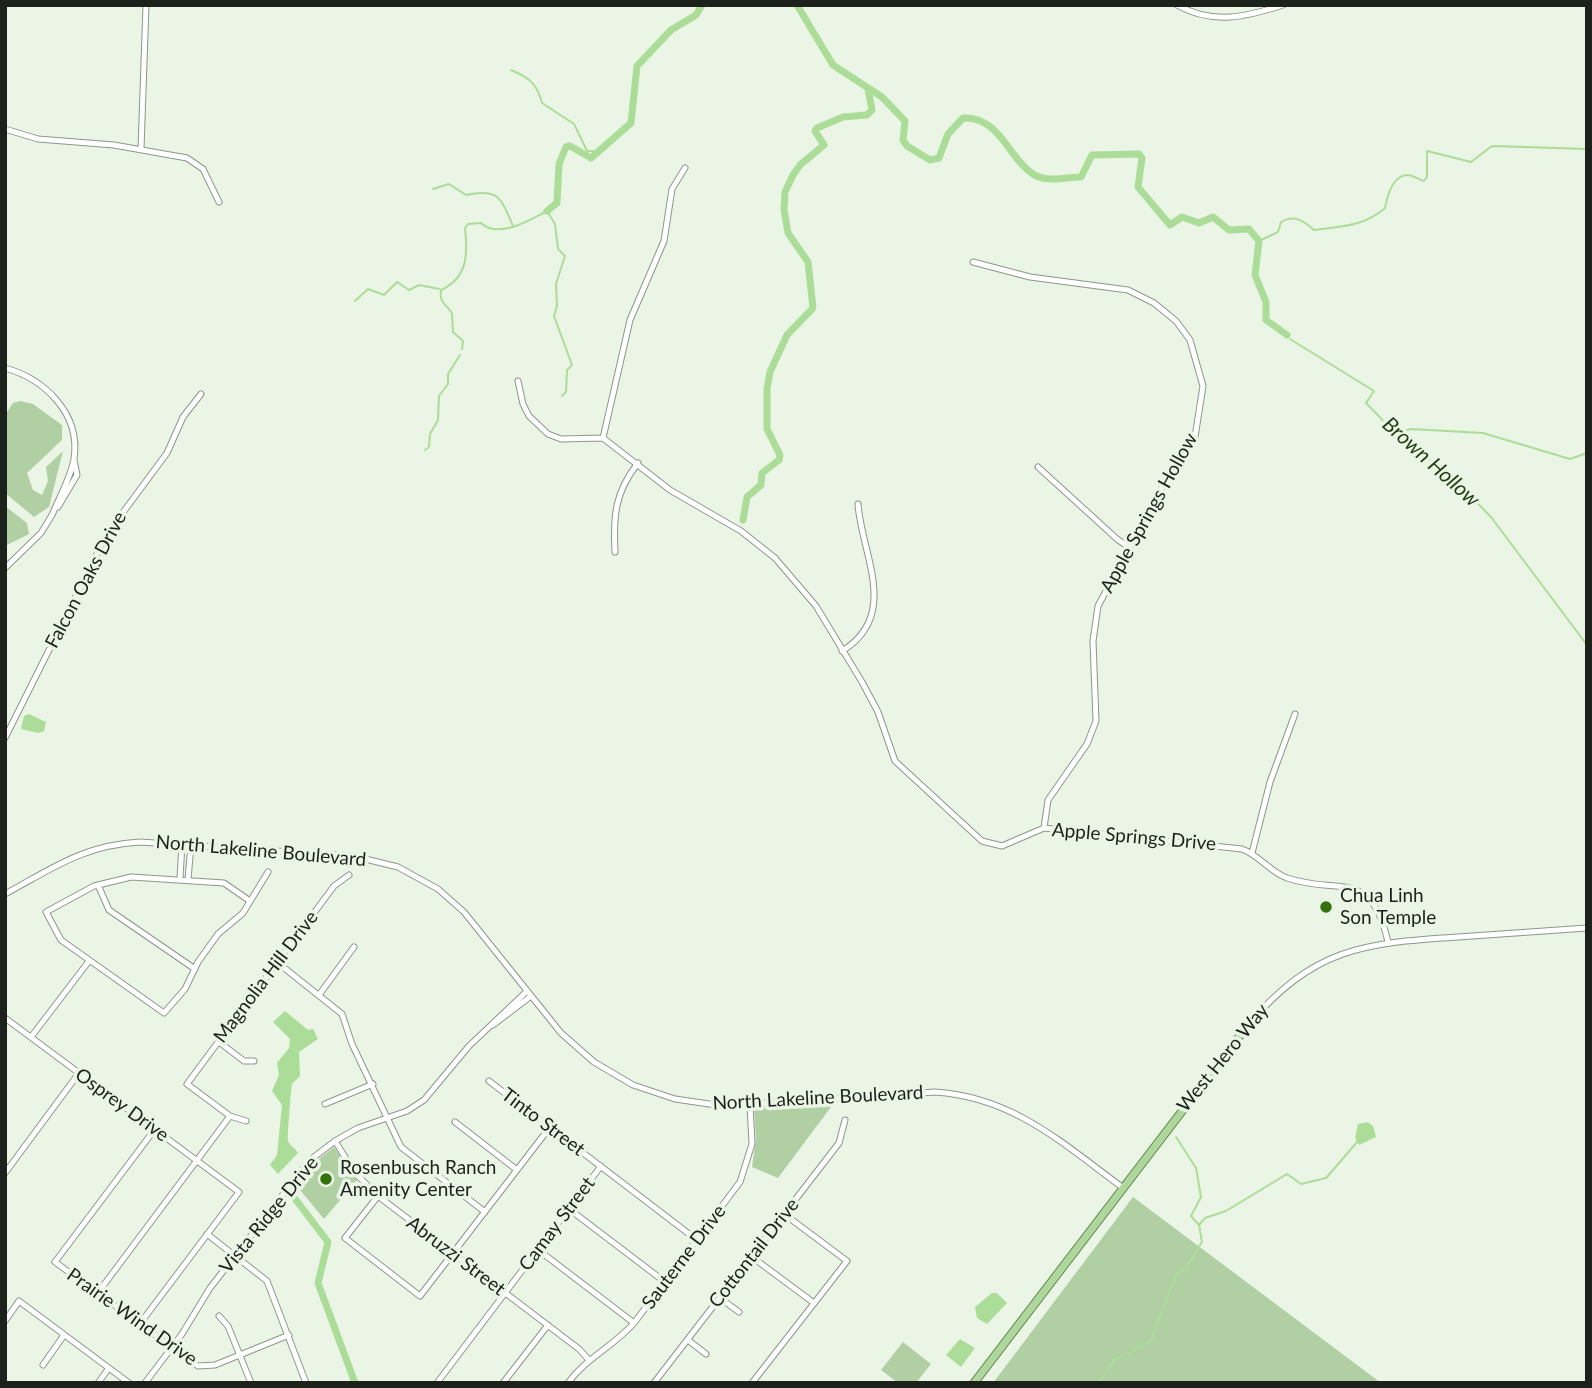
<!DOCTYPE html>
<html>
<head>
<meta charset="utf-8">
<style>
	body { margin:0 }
	#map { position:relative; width:1592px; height:1388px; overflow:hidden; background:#eaf5e6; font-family:Lato,sans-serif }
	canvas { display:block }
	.frame { position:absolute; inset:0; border:7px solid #1d211c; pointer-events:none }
</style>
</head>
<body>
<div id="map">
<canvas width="1592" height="1388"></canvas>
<div class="frame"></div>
</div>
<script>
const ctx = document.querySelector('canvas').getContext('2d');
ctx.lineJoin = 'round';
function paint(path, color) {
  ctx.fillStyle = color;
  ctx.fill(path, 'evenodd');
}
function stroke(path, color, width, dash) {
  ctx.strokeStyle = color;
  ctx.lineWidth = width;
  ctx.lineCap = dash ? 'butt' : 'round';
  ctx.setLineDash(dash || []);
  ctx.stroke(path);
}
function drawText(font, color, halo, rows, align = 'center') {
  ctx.font = font + ' Lato,sans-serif';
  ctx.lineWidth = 7;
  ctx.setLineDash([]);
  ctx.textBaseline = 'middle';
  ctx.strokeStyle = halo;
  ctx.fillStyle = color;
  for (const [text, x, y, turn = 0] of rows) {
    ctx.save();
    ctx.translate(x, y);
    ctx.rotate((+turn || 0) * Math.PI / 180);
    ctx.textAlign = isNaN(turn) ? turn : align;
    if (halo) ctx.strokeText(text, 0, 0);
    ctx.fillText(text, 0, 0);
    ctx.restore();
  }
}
paint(new Path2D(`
	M20,401L33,404L62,425V440L27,473L33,490L42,495L48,481L46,467L63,451L49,507L34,517L5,493V415L13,403Z
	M5,506L27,523L29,534L5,546Z
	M824,1102L831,1107L778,1178L752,1167L756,1139L754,1109Z
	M334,1147L357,1180L324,1219L296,1185L321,1157Z
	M1133,1197L1381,1383H993Z
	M903,1342L931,1364L916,1383H898L881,1370Z`), '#b0d0a4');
paint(new Path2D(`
	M29,714L46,722L44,731L38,733L21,729L24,716Z
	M285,1011L308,1030L313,1029L318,1039L299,1052L300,1076L292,1084C291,1090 287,1138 288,1141C290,1146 295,1148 298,1153L278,1174L270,1165L277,1155L282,1105L272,1091L279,1075L277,1063L289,1048L290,1039L273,1022Z
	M1368,1122L1373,1126L1376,1137L1359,1145L1355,1138L1358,1124Z
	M992,1293H997L1007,1303L987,1324L977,1318L975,1307Z
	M960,1339L975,1348L961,1367L946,1355Z`), '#acdd98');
stroke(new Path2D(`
	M511,70C528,77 537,83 542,103L574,124L587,151H600
	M433,189L449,184L466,195C499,188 501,198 513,226
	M1259,241L1278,232L1281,222C1294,214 1304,221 1314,230C1342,226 1363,227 1385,208C1387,197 1392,176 1407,175C1413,175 1419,180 1424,181L1427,177V151L1471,162L1492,146L1587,149
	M355,301L368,289L384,295L397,282L409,290L419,285L439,289
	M1290,339L1374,391L1366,403L1396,434L1452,477L1491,517L1587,645
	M462,349L463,341L453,332L452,313C446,304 439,303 441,290C468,278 468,253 465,228L468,224L481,223C498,239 528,221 547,211L555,224L558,249L565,256L556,284L557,306L554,316L572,365L567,370L566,392L562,396
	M1398,433L1411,429L1483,433L1570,459L1587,453
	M425,450L429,447L430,434L438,420L439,396L448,384V374L460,355
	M1199,1225L1205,1218L1226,1211L1287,1174L1301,1184L1326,1178L1358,1141
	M1129,1354L1151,1340L1176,1275L1186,1268L1202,1242L1199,1225L1191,1216L1201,1197L1196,1168L1176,1137
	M1099,1383L1114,1360L1123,1356`), '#acdd98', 2);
stroke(new Path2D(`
	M797,5L833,65L882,97L905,121L903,140L907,146L930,160L939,158L948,134L963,118C1001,117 1007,157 1033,174C1046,183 1066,177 1081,177L1092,155L1139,154L1142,158L1138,187L1170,225L1182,217L1199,223L1213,217L1229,230L1249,229L1259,241L1255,275L1266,302V320L1287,335
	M547,211L557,203L559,164L566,147L570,146L591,158L631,123L637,66L671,30L696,15L702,5
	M743,520L747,497L761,485L762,473L779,460L780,455L767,429V389L770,372L787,335L813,308L808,262L788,233L784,209L785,192L793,175L800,165L824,145L815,131L817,128L843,117L867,115L872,110L868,89
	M293,1196L328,1242L318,1283L355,1383`), '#acdd98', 7);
const minor = new Path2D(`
	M1177,5C1213,25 1246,17 1283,5
	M5,129L38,139L114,145L187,158L203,169L219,202
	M141,149L146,5
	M973,262L1030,277L1128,290L1154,303L1176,321L1190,340L1203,386L1195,437L1158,494L1098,606L1093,641L1096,721L1087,744L1048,800L1044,828
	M5,368C45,379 81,414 74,459C71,477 59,498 52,515
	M518,381L523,404L529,416L548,434L561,439L603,438L670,490L741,531L775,558L816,606L862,682L878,712L895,761L982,841L1002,846L1044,828L1242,849C1259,855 1270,872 1287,878C1342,896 1371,867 1388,942
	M603,438L630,320L664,241L672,189L685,168
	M1038,467L1117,539L1130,548
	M58,507L77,475L74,460
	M615,552C613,516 615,492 638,463
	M5,568L41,533L52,515
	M842,651C901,615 861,553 858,504
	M5,738L107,534L167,453L183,417L201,394
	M1252,853L1270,782L1295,714
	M180,878L182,844
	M188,879L191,845
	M98,885L109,910L195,969
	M5,894C53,868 84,845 140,842L353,856L398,867L438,889L464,912L561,1033L594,1062L633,1085L675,1099L723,1106L935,1092C1013,1097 1062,1143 1122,1187
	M250,901L224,883L131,877L94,886L46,912L61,940L164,1013L185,989L198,962L218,934L243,913L268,872
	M278,963L342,1014L352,1044L401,1147L485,1212
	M319,995L354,947
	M5,1018L239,1192L139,1325
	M493,1025L531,996
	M1248,1025C1314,948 1362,943 1458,937C1501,934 1544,931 1587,928
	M31,1037L89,961
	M219,1042L244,1061H254
	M489,1081L697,1240
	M325,1104L373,1084
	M246,1121L230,1116L187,1084L334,886L349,875
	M455,1122L517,1170
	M155,1129L55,1262L198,1366L215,1365L289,1335
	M335,1141L355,1173L378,1196L579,1349L589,1360
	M5,1173L79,1073
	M378,1196L345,1238L420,1296L550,1127
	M569,1209L665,1282
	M207,1234L267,1281L306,1383
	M537,1249L634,1323
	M752,1257L814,1303
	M97,1294L230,1116
	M720,1298L739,1312
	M219,1316L228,1326L251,1383
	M5,1321L19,1301L129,1383
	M688,1340L706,1354
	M43,1365L64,1335
	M98,1383L109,1368
	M145,1383L182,1334L210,1288L310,1160L335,1141L358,1128L407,1111L424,1100L469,1046L527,991
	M437,1383L601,1166
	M503,1383L548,1325
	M568,1383C586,1358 614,1346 634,1323L740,1182L752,1144L750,1105
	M654,1383L839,1143L845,1120
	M752,1383L847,1261L784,1214`);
const major = new Path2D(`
	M974,1383L1248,1025`);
stroke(minor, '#8d978a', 7);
stroke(major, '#598645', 9);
stroke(minor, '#fff', 5);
stroke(major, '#afd79d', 7);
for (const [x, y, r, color] of [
	[1326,907,7,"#34730c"],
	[326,1179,7,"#34730c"]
]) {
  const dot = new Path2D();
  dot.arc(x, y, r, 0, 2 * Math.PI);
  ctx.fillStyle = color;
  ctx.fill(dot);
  stroke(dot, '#eaf5e6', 2.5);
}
drawText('19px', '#1d211c', '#eaf5e6', [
	["Apple Springs Hollow",1149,513,-61],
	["Falcon Oaks Drive",86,580,-62],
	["Apple Springs Drive",1134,837,5],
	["North Lakeline Boulevard",261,851,5],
	["Magnolia Hill Drive",266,977,-53],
	["West Hero Way",1223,1058,-51],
	["North Lakeline Boulevard",818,1098,-3],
	["Osprey Drive",122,1105,36],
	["Tinto Street",543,1122,37],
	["Vista Ridge Drive",269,1215,-51],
	["Camay Street",557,1224,-53],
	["Cottontail Drive",754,1253,-52],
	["Abruzzi Street",456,1256,37],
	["Sauterne Drive",684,1257,-53],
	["Prairie Wind Drive",132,1317,35]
]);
drawText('19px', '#1d211c', '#eaf5e6', [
	["Chua Linh",1340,896],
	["Son Temple",1340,918],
	["Rosenbusch Ranch",340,1168],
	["Amenity Center",340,1190]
], 'left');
drawText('italic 21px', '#214012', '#eaf5e6', [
	["Brown Hollow",1431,462,42]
]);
</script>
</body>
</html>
